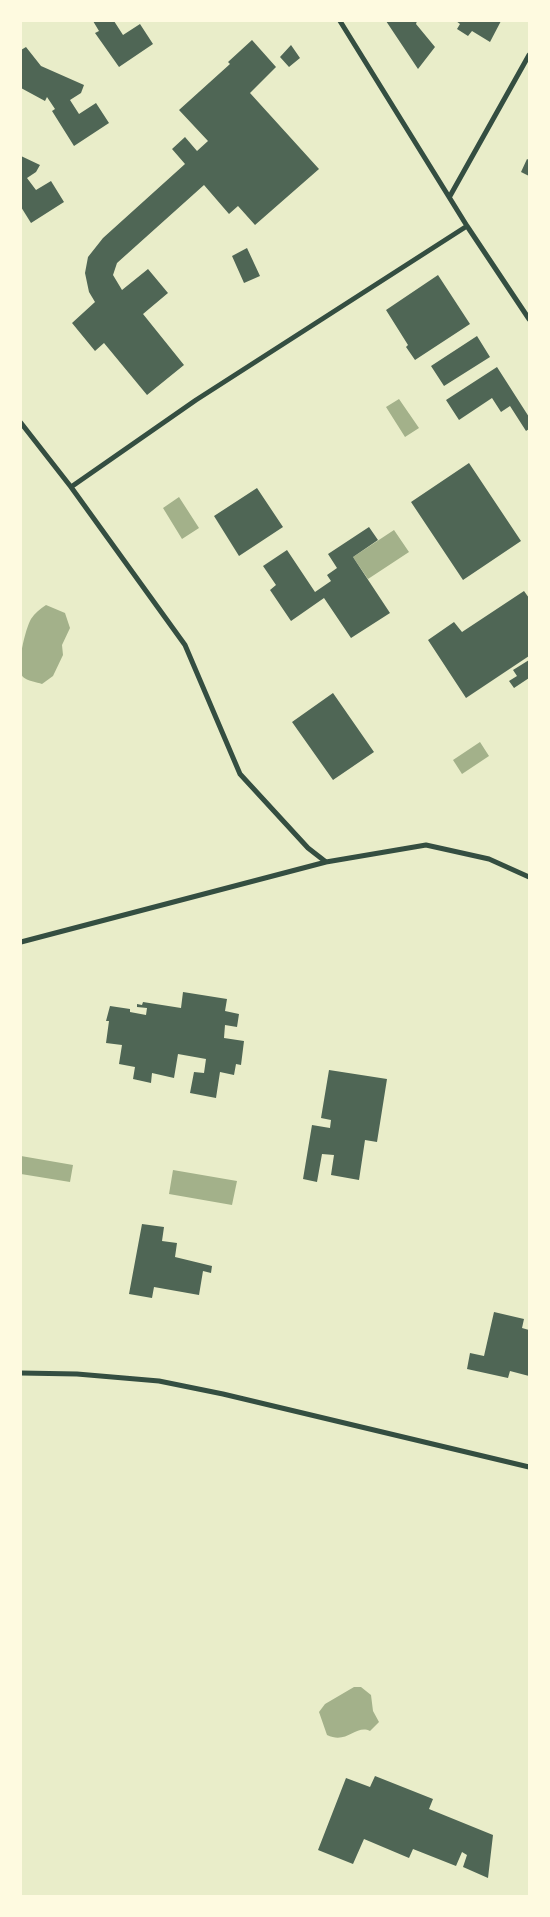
<!DOCTYPE html>
<html>
<head>
<meta charset="utf-8">
<style>
	body { margin:0 }
	#map { position:relative; width:550px; height:1917px; overflow:hidden; background:#e9edc9; font-family:"Open Sans",sans-serif }
	canvas { display:block }
	.frame { position:absolute; inset:0; border:22px solid #fefae0; pointer-events:none }
</style>
</head>
<body>
<div id="map">
<canvas width="550" height="1917"></canvas>
<div class="frame"></div>
</div>
<script>
const ctx = document.querySelector('canvas').getContext('2d');
ctx.lineJoin = 'round';
function paint(path, color) {
  ctx.fillStyle = color;
  ctx.fill(path, 'evenodd');
}
function stroke(path, color, width, dash) {
  ctx.strokeStyle = color;
  ctx.lineWidth = width;
  ctx.lineCap = dash ? 'butt' : 'round';
  ctx.setLineDash(dash || []);
  ctx.stroke(path);
}
paint(new Path2D(`
	M399,399L419,428L405,437L386,407Z
	M179,497L199,528L182,539L163,508Z
	M394,530L409,552L368,579L353,557Z
	M46,605L65,613L70,628L62,645L63,655L53,676L42,684C37,682 27,681 23,677C15,669 26,627 31,619C35,613 40,609 46,605Z
	M480,742L489,756L462,774L453,760Z
	M21,1156L73,1165L70,1182L21,1174Z
	M173,1170L237,1181L232,1205L169,1194Z
	M354,1687H361L371,1695L373,1711L379,1722L370,1731C356,1724 347,1745 327,1735L319,1712L325,1704Z`), '#a3b18a');
paint(new Path2D(`
	M93,21H114L123,35L140,24L153,44L119,67L95,33L99,31Z
	M386,21H417L416,24L435,47L418,69Z
	M456,21H501L490,42L472,31L468,36L457,29L460,24Z
	M252,40L276,67L250,93L319,169L255,225L238,206L229,214L204,185L117,263L113,275L122,290L148,269L168,293L143,314L184,365L147,395L104,343L95,351L72,323L95,302L89,292L85,273L88,257L103,238L185,164L172,149L185,137L197,151L208,141L179,110L230,64L228,62Z
	M291,45L300,58L289,67L280,57Z
	M26,47L41,66L84,85L81,93L70,100L79,114L96,103L109,123L74,146L52,111L55,109L47,97L45,101L21,88V50Z
	M21,156L40,165L36,172L27,178L36,190L51,181L64,202L31,223L21,207Z
	M527,159L529,160V176L521,172Z
	M247,248L260,276L244,283L232,256Z
	M438,275L470,324L415,360L406,347L408,345L386,310Z
	M477,336L490,357L444,386L431,366Z
	M497,367L529,417V429L526,431L510,406L501,412L492,398L459,420L446,400Z
	M469,463L521,541L463,580L411,502Z
	M257,488L283,527L239,556L214,516Z
	M369,527L378,540L353,557L390,613L351,638L324,598L291,621L270,590L276,585L263,566L287,550L315,592L331,581L327,575L337,568L328,554Z
	M524,591L529,598V656L466,698L428,640L454,622L462,632Z
	M529,660V678L514,688L509,681L517,676L513,670Z
	M333,693L374,752L333,780L292,722Z
	M183,992L227,999L225,1011L239,1014L237,1027L225,1025L224,1038L244,1041L241,1065L236,1064L234,1075L220,1072L216,1098L190,1093L194,1072L204,1073L206,1059L178,1054L174,1078L152,1073L151,1083L133,1079L135,1067L119,1064L122,1045L106,1043L109,1021H106L110,1006L130,1009V1012L146,1015L147,1008L137,1007V1004L142,1005L143,1002L181,1008Z
	M329,1070L387,1079L377,1142L365,1140L359,1180L331,1175L334,1155L322,1154L317,1182L303,1179L312,1125L330,1128L331,1120L321,1118Z
	M142,1224L164,1227L162,1241L177,1243L175,1257L212,1266L211,1273L203,1271L199,1295L154,1287L152,1298L129,1294Z
	M494,1312L524,1319L522,1328L529,1330V1376L510,1371L508,1378L467,1369L470,1353L484,1356Z
	M375,1776L433,1799L429,1809L493,1835L488,1878L463,1867L467,1855L462,1852L456,1866L413,1849L409,1858L364,1839L353,1864L318,1850L346,1778L370,1787Z`), '#4f6655');
stroke(new Path2D(`
	M340,21L467,226L529,319
	M450,196L529,55
	M21,423L71,487L185,645L240,774L308,848L326,862L426,845L489,859L529,877
	M71,487L196,400L467,226
	M21,942L326,862
	M21,1373L77,1374L159,1381L223,1394L529,1467`), '#344e41', 5);
</script>
</body>
</html>
